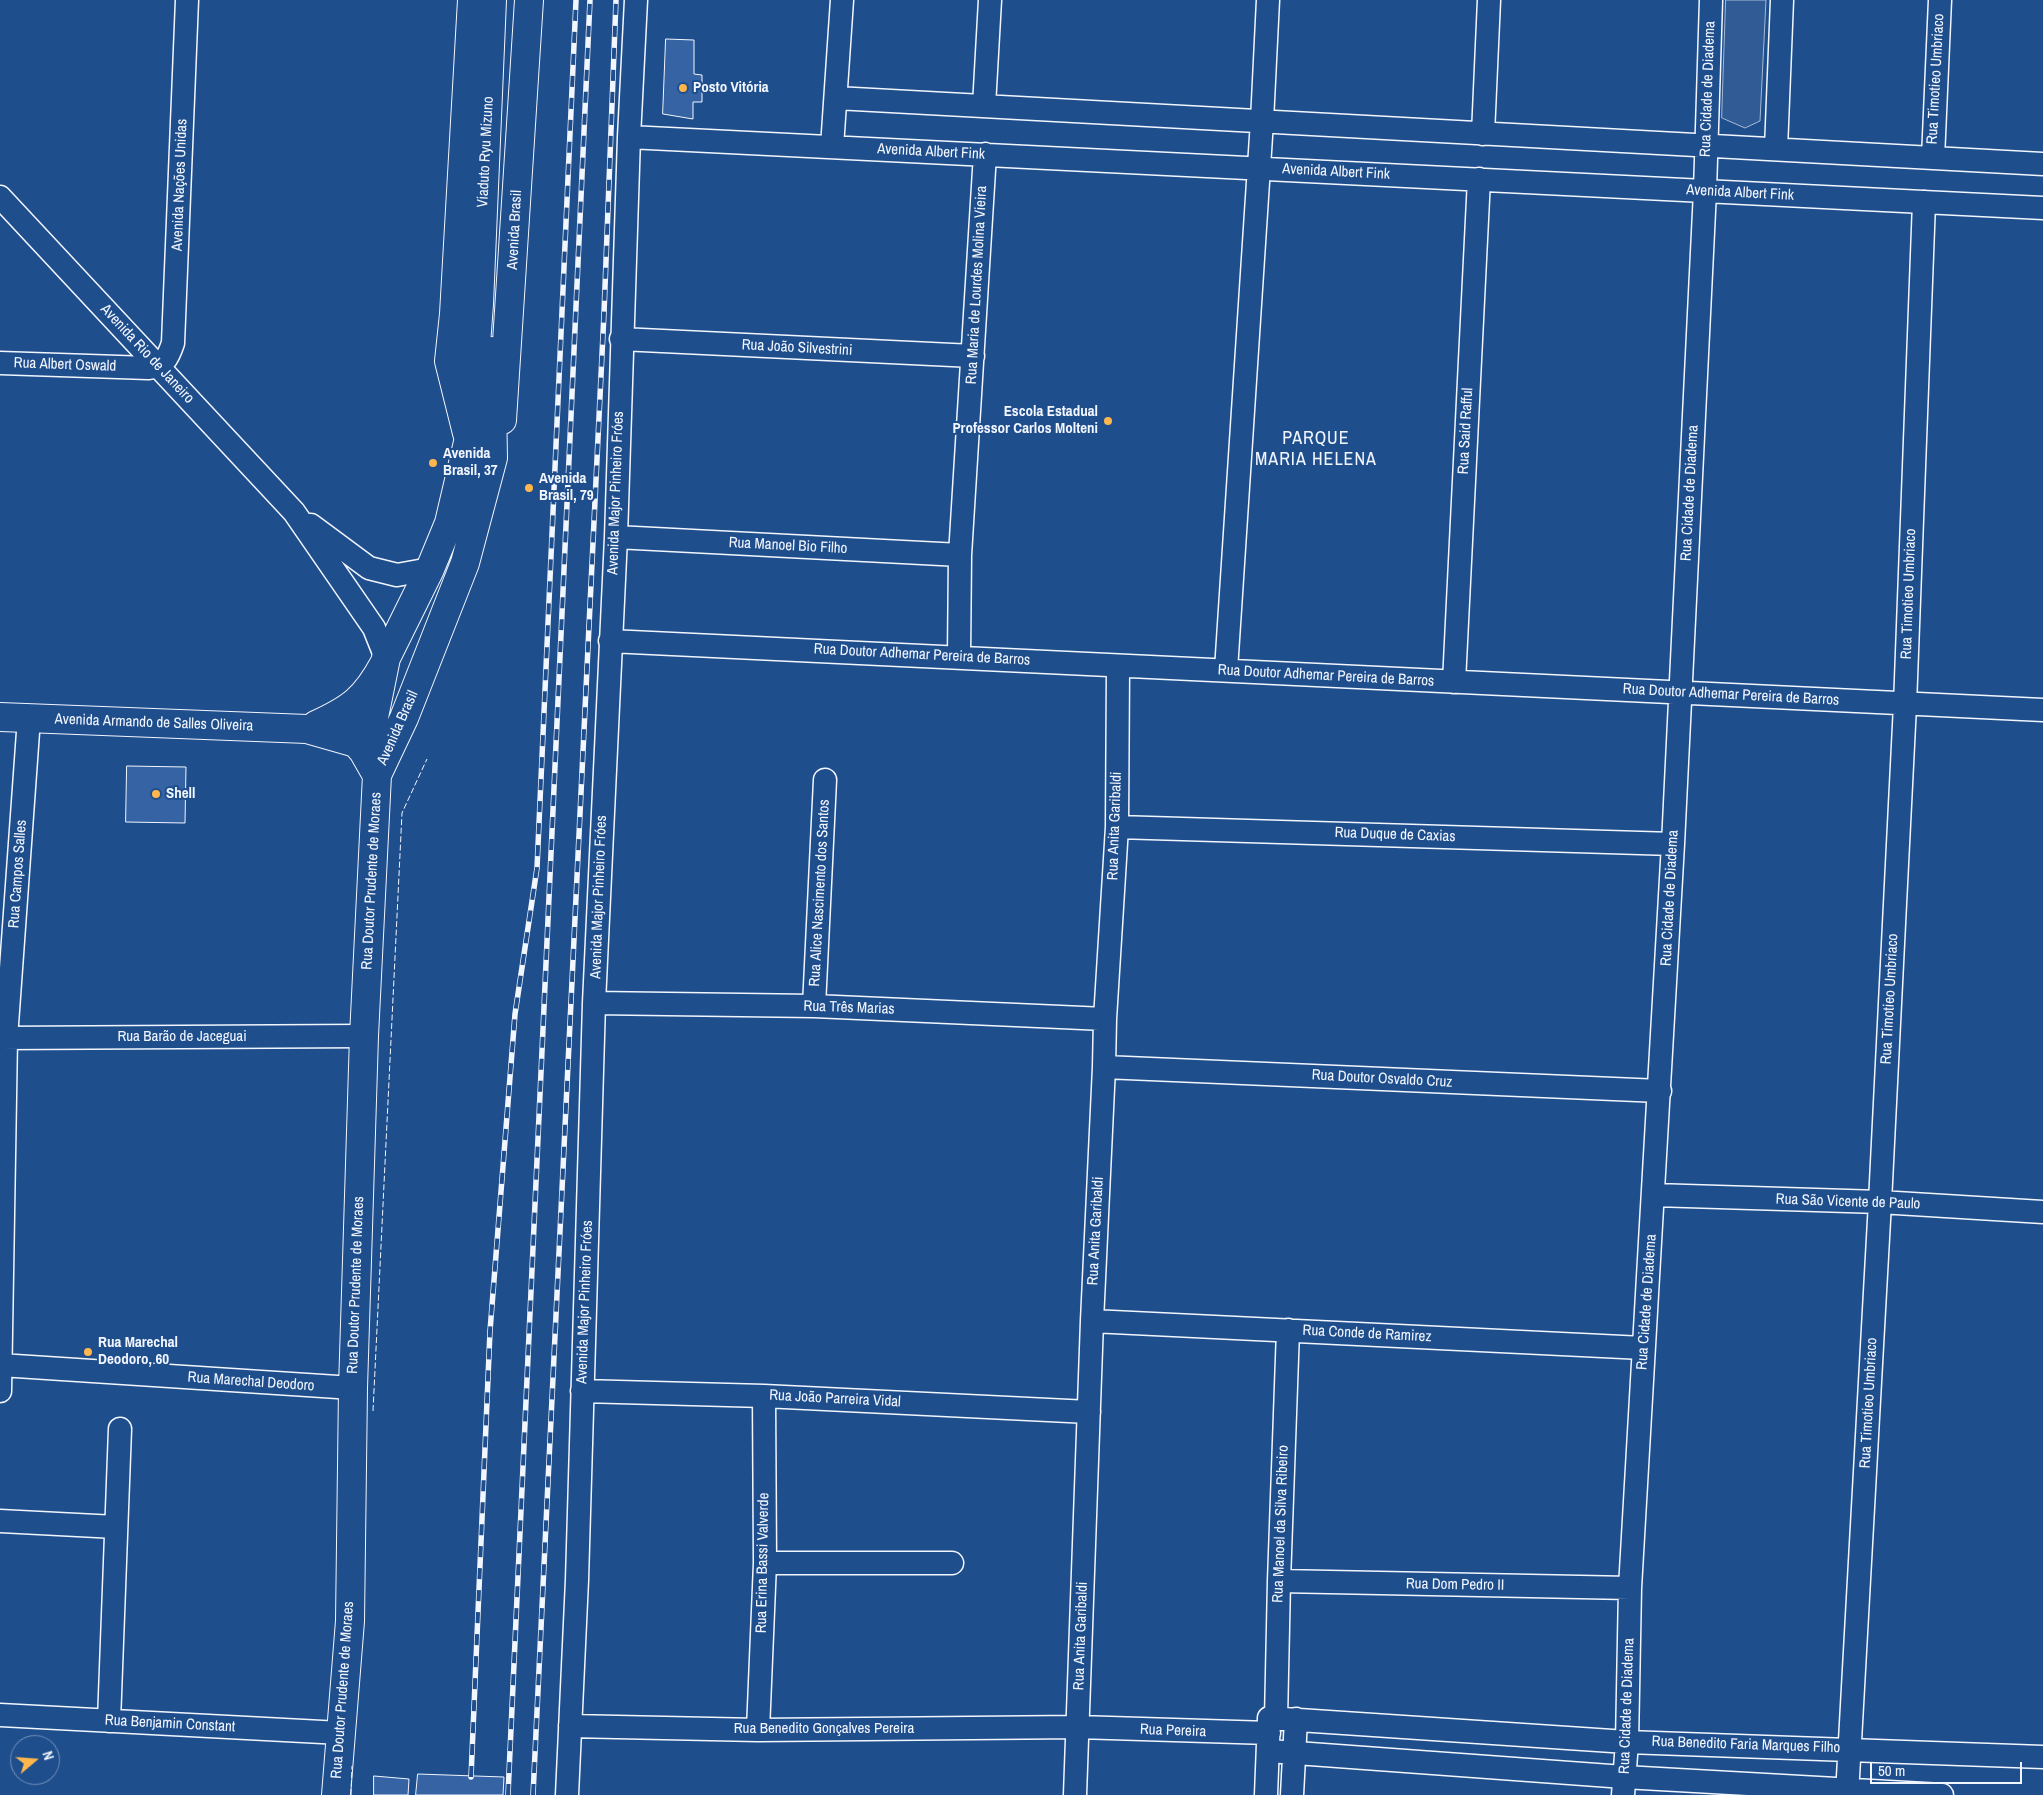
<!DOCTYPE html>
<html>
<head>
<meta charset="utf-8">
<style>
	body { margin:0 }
	#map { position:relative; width:2043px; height:1795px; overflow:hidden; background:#1f4e8c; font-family:"Archivo Narrow",sans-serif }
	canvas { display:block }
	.north { position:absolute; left:10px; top:1735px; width:50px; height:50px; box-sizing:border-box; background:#1f4e8c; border:1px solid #7391ba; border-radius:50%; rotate:72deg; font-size:14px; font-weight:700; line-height:20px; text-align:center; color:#f2f6ff }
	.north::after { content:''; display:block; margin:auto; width:18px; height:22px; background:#ffb74d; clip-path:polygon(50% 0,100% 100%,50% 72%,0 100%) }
	.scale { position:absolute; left:1870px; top:1762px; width:152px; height:22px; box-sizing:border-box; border:2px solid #f2f6ff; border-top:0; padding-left:6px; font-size:15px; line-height:18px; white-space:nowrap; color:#f2f6ff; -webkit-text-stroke:4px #1f4e8c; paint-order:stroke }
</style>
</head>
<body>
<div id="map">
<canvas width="2043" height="1795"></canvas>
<div class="north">N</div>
<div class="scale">50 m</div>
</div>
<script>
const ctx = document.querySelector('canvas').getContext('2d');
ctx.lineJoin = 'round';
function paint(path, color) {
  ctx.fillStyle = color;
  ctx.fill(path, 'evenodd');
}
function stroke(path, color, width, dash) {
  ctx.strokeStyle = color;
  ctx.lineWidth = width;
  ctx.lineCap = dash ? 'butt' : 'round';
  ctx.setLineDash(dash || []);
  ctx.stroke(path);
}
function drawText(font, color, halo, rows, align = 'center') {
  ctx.font = font + ' "Archivo Narrow",sans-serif';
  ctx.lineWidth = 4;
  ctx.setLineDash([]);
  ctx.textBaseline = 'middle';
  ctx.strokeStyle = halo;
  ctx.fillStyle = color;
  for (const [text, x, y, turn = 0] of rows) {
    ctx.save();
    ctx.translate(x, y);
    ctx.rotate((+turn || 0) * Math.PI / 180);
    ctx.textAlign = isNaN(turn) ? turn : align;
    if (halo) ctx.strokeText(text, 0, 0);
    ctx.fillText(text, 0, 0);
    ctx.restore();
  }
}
const built = new Path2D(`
	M1726,0H1766L1760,121L1745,128L1722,118Z`);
paint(built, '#305b95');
stroke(built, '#a8bbd7', 1);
const building = new Path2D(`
	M666,39L694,40V74L702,75V102H693V119L663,114Z
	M127,766L186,767L185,823L126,822Z
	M418,1774L504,1777L503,1795H416Z
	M374,1776L409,1779L408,1795H374Z`);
paint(building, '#3563a3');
stroke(building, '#f2f6ff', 1);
const minor = new Path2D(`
	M836,98L2043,164
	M984,106L990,0
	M1483,134L1489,0
	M629,137L2043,208
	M832,147L842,0
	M1776,149L1782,0
	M1933,158L1940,0
	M0,197L294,512L374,628L386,658
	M621,339L973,356
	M0,363L148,368C164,366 168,358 173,343L187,0
	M311,525L369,568L397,575L430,569
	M616,537L960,555
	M610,641L2043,710
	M959,656L960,555L985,154
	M1226,670L1262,121L1268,0
	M1454,682L1479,179
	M1117,827L1673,844
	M594,1003L814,1006L1105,1019
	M814,1006L825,780
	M0,1038L364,1036
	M1104,1067L1660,1091
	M1654,1195L1880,1202L2043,1212
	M1092,1321L1643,1348
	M0,1365L353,1388
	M0,1391L6,1038L29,718
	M582,1391L764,1396L1089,1412
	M0,1521L116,1527
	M765,1563H952
	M1279,1581L1630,1588
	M0,1715L341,1733
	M1276,1719L1279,1581L1288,1330
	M109,1721L120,1429
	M570,1726L758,1730L1078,1727L1269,1733
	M758,1730L765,1563L764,1396
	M1269,1751L1624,1777L1942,1795
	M567,1795L577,1580L594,1003L616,537L629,137L636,0
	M1075,1795L1092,1321L1104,1067L1105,1019L1117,827L1118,667
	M1266,1795L1269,1718L1627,1742L2043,1757
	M1292,1795L1296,1719
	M1623,1795L1627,1742L1630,1588L1673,844L1705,191L1711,0
	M1847,1795L1880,1202L1905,705L1924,202`);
const major = new Path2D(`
	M502,420L529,0
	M467,433L449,361L454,314L472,0
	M0,717L307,729L372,727
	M316,725C351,709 365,699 384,664`);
const highway = new Path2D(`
	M307,729L356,743L363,751L375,772
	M377,775L404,718L465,563L493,458L491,351
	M336,1795L350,1621L353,1388L364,1036L377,775L372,727L386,658L430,569L449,523L469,438L479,304L492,0`);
stroke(minor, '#f2f6ff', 25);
stroke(major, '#f2f6ff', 30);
stroke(highway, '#f2f6ff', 30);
stroke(minor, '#1f4e8c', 22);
stroke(major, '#1f4e8c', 28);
stroke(highway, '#1f4e8c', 28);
const rail = new Path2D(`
	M471,1777L490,1331L515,1014L537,868L576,0
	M508,1795L590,0
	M533,1795L604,313L616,0`);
stroke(rail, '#f2f6ff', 5.5);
stroke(rail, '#1f4e8c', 4, [11]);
stroke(new Path2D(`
	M373,1411L402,813L427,759
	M351,1795L352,1766`), '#f2f6ff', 1, [6, 2.5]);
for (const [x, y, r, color] of [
	[683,88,5,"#ffb74d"],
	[1108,421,5,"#ffb74d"],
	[433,463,5,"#ffb74d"],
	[529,488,5,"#ffb74d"],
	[156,794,5,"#ffb74d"],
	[88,1352,5,"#ffb74d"]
]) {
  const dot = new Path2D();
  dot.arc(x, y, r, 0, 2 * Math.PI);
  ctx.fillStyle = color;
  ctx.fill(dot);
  stroke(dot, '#1f4e8c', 2);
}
drawText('15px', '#f2f6ff', '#1f4e8c', [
	["Rua Timotieo Umbriaco",1936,79,-87],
	["Rua Cidade de Diadema",1708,89,-88],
	["Viaduto Ryu Mizuno",486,152,-87],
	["Avenida Albert Fink",931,152,3],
	["Avenida Albert Fink",1336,172,3],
	["Avenida Nações Unidas",180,185,-88],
	["Avenida Albert Fink",1740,193,3],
	["Avenida Brasil",515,230,-87],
	["Rua Maria de Lourdes Molina Vieira",977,285,-87],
	["Rua João Silvestrini",797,348,3],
	["Avenida Rio de Janeiro",147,354,47],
	["Rua Albert Oswald",65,365,2],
	["Rua Said Rafful",1466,431,-87],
	["Avenida Major Pinheiro Fróes",616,493,-88],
	["Rua Cidade de Diadema",1690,493,-87],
	["Rua Manoel Bio Filho",788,546,3],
	["Rua Timotieo Umbriaco",1909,594,-88],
	["Rua Doutor Adhemar Pereira de Barros",922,655,3],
	["Rua Doutor Adhemar Pereira de Barros",1326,676,3],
	["Rua Doutor Adhemar Pereira de Barros",1731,695,3],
	["Avenida Armando de Salles Oliveira",154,723,2],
	["Avenida Brasil",398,728,-66],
	["Rua Anita Garibaldi",1115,826,-88],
	["Rua Duque de Caxias",1395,835,2],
	["Rua Campos Salles",18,874,-86],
	["Rua Doutor Prudente de Moraes",372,881,-87],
	["Rua Alice Nascimento dos Santos",820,893,-87],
	["Avenida Major Pinheiro Fróes",599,897,-88],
	["Rua Cidade de Diadema",1670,898,-87],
	["Rua Timotieo Umbriaco",1890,999,-87],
	["Rua Três Marias",849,1008,2],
	["Rua Barão de Jaceguai",182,1037],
	["Rua Doutor Osvaldo Cruz",1382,1079,3],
	["Rua São Vicente de Paulo",1848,1202,2],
	["Rua Anita Garibaldi",1096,1231,-87],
	["Rua Doutor Prudente de Moraes",356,1285,-88],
	["Avenida Major Pinheiro Fróes",585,1302,-88],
	["Rua Cidade de Diadema",1647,1302,-86],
	["Rua Conde de Ramirez",1367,1334,3],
	["Rua Marechal Deodoro",251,1382,4],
	["Rua João Parreira Vidal",835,1399,3],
	["Rua Timotieo Umbriaco",1869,1403,-87],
	["Rua Manoel da Silva Ribeiro",1281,1524,-88],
	["Rua Erina Bassi Valverde",763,1563,-89],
	["Rua Dom Pedro II",1455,1585,1],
	["Rua Anita Garibaldi",1081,1636,-88],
	["Rua Doutor Prudente de Moraes",343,1690,-86],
	["Rua Cidade de Diadema",1627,1706,-88],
	["Rua Benjamin Constant",170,1724,3],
	["Rua Benedito Gonçalves Pereira",824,1729],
	["Rua Pereira",1173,1731,2],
	["Rua Benedito Faria Marques Filho",1746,1745,2]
]);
drawText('bold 15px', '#f2f6ff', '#1f4e8c', [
	["Posto Vitória",693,88],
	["Escola Estadual",1098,412,"right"],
	["Professor Carlos Molteni",1098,429,"right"],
	["Avenida",443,454],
	["Brasil, 37",443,471],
	["Avenida",539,479],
	["Brasil, 79",539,496],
	["Shell",166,794],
	["Rua Marechal",98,1343],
	["Deodoro, 60",98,1360]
], 'left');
ctx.letterSpacing = '1px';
drawText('18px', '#f2f6ff', '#1f4e8c', [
	["PARQUE",1316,439],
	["MARIA HELENA",1316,460]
]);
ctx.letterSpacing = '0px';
</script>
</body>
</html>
